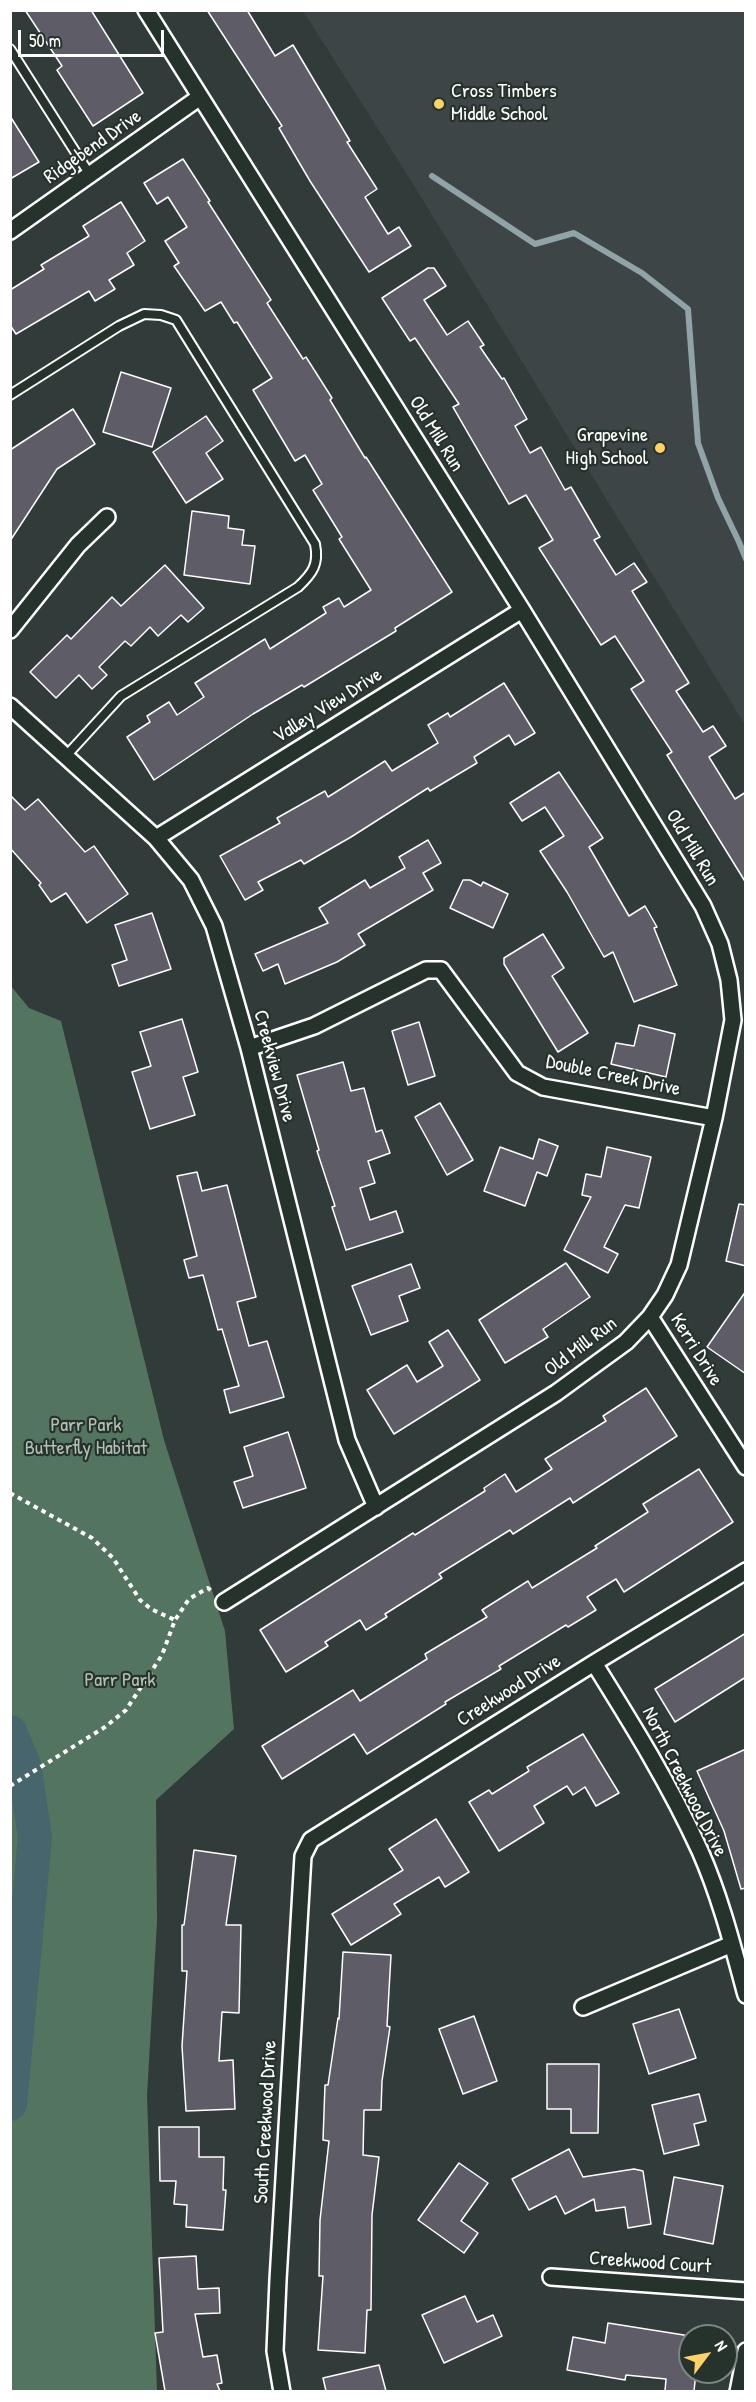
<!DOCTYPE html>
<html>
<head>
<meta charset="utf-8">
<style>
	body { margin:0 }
	#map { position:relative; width:756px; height:2402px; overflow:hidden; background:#313b39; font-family:"Patrick Hand",sans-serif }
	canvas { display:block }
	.frame { position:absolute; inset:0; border:12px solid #fff; pointer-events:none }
	.north { position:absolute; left:678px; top:2324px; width:60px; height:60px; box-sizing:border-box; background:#26332d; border:2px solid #7d8581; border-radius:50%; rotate:58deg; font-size:16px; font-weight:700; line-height:24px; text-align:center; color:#fff }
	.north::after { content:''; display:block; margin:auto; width:21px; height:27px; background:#ffd166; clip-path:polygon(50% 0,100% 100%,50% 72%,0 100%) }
	.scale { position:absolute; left:18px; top:30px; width:146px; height:27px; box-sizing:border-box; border:3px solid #fff; border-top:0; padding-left:8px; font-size:18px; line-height:21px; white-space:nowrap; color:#fff; -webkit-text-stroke:4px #26332d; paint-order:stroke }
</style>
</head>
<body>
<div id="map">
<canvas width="756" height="2402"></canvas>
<div class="frame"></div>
<div class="north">N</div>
<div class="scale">50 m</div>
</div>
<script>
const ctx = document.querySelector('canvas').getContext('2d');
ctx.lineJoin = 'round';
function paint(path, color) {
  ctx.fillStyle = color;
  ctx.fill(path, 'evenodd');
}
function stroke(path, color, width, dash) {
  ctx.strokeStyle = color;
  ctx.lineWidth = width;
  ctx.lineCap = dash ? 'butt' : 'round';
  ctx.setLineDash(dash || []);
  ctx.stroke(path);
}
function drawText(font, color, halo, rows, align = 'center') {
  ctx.font = font + ' "Patrick Hand",sans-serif';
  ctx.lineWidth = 4.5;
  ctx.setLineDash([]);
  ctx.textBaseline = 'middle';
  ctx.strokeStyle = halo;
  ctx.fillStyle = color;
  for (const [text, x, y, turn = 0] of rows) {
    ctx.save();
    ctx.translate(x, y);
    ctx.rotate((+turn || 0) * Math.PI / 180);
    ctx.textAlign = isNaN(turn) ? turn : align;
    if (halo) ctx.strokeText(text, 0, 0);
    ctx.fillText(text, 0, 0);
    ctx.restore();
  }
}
paint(new Path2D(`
	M303,11H745V725L405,171Z`), '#3e4547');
paint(new Path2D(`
	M11,986L29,1008L61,1021L164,1440L225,1631L234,1729L156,1800L157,1922L147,2096L157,2391H11Z`), '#53745e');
stroke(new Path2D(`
	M432,176L535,244L574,233L642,273L688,309L698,443L718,498L739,542L746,559`), '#90a3a7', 6);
stroke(new Path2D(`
	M10,1732L24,1765L35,1837L10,2104`), '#46656c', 34);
const building = new Path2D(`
	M25,10H91L143,93L93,126L57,70L62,66Z
	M207,10H247L275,56L293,45L350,141L347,142L377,189L365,197L388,234L399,227L411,246L369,272L310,181L279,128L282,126Z
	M10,116L39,162L10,179Z
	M183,159L210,201L208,202L271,300L267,303L303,359L306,357L332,398L330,400L365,458L366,457L452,592L395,628L396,631L304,687L302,685L253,714L154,780L127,737L150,722L147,716L169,702L177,715L204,697L195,683L265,639L270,649L326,613L323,607L339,598L344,607L371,590L339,539L342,537L313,490L322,484L305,455L295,461L253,390L272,378L237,322L234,323L221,302L205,311L174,266L179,263L165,241L187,227L168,197L157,204L144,183Z
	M121,202L145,241L127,253L134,265L109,280L115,289L95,301L89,291L16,334L10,325V290L44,269L41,265L89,236L83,226Z
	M428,268H434L446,286L424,300L447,335L468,321L484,345L480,347L502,379L504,378L527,419L515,426L530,453L541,447L565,490L571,487L600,537L594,540L616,575L634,563L647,582L632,591L689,683L676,691L703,732L713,726L726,746L709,757L735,799L746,792V883L667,755L672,752L631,689L644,681L615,636L601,645L539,548L553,540L526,495L509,504L453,407L459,404L415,338L410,341L382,298Z
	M121,372L171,388L152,447L103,432Z
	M73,409L95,444L57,469L10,541V450Z
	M206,416L223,441L206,453L223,479L186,503L153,452Z
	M192,511L229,516L228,528L244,530L242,545L255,546L250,584L184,575Z
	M165,565L204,608L188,622L181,615L158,636L150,627L131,646L125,641L99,667L107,675L92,689L79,675L56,698L30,672L67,635L71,639L112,597L121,606Z
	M504,683L535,733L515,745L509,735L474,757L477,763L430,791L428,788L351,837L304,864L301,860L258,882L263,890L245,900L220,856L280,823L277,818L325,791L328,797L385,761L392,771L438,743L428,725L448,713L450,717Z
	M559,772L603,838L589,847L629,916L645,906L657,927L654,928L677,985L634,1002L613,952L604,957L567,892L540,851L564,836L545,807L522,821L510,803Z
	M10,795L25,810L38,799L85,852L94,846L128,894L87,923L66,893L51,902L39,885L41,883L10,848Z
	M428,840L441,863L423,873L433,890L358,934L365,945L337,962L285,984L278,964L263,971L255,954L328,923L319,908L365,880L370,888L405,868L399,857Z
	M463,880H470L481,886L483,882L508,894L493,928L450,908Z
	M152,913L171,969L119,986L112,965L127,960L115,925Z
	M543,934L564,968L552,976L588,1033L558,1052L504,964V958Z
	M182,1019L198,1072L183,1077L195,1115L150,1129L132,1072L151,1066L140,1032Z
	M419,1022L435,1076L408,1085L392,1031Z
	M639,1025L675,1034L666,1077L611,1064L616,1043L634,1046Z
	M343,1062L351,1091L364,1088L376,1132L382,1130L390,1153L368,1161L375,1183L360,1188L370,1220L396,1211L403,1232L346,1250L332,1207L335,1206L317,1151L319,1150L297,1075Z
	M440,1103L473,1160L447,1175L415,1117Z
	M539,1139L558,1146L547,1176L537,1172L525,1206L484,1191L500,1147L533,1159Z
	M607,1147L651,1157L639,1208L625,1205L604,1247L618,1254L608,1273L564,1250L591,1197L582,1195L586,1174L601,1177Z
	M197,1172L202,1191L227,1185L256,1297L237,1302L249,1346L267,1341L284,1397L230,1413L224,1390L239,1386L222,1329L218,1330L203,1275L189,1278L184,1260L197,1256L177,1176Z
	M739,1204L746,1205V1266L726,1261Z
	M566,1263L590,1297L543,1329L548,1337L505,1363L479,1320Z
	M411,1264L420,1288L399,1296L408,1321L371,1335L352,1286Z
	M746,1291V1374L707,1347Z
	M448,1330L480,1380L394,1434L367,1390L407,1365L417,1382L443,1366L429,1342Z
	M646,1388L677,1436L573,1503L570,1498L513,1534L510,1530L439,1574L442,1578L385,1614L387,1617L366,1630L360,1620L325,1642L328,1646L286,1672L260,1630L413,1533L415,1535L485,1491L484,1488L505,1474L516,1492L552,1469L545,1459L606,1421L603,1416Z
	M288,1432L306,1488L243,1508L234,1482L253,1476L244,1447Z
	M699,1469L733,1522L624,1592L616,1579L587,1597L596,1610L568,1627L566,1625L499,1666L501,1669L445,1702L446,1704L367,1754L354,1734L282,1779L262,1746L353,1690L360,1701L427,1659L425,1654L487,1617L482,1610L528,1581L532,1588L597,1548L595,1546L648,1512L643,1504Z
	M746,1633V1677L675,1722L655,1689Z
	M583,1734L619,1793L596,1806L585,1787L573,1795L567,1786L534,1806L544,1823L499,1851L469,1802L489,1790L492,1794L529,1771L527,1767Z
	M746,1749V1888L741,1889L724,1831L697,1771Z
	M436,1819L469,1872L445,1887L439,1877L394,1904L401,1914L351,1945L332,1914L403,1870L389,1849Z
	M194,1850L236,1856L226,1925H241L239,2013L222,2012L219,2061L233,2060L235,2109L186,2111L182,2046L187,1971H182V1925H184Z
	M343,1952L391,1955L387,2026L390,2027L382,2081L381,2110H364L363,2155L379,2157L372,2215L371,2310H367L365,2353L318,2350L323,2276H319L320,2220L329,2141L323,2140L325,2085H328L338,2018L339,2019Z
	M679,2009L696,2058L649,2074L633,2024Z
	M474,2016L497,2081L463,2094L439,2029Z
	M547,2064H599L598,2133H571V2109H547Z
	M699,2094L706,2121L694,2124L699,2145L664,2154L652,2105Z
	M159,2127H199V2157H224L223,2190H226L223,2230L186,2227L187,2205L174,2204L176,2181H160Z
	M569,2149L583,2177L634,2169L643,2171L651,2224L628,2228L625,2207L596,2211L594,2199L565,2214L556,2196L529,2210L512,2179Z
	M459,2163L488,2183L461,2221L478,2233L464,2253L418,2220Z
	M674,2177L723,2186L713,2244L664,2234Z
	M196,2256L198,2289L219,2288L220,2313L195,2314L203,2357L217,2355L222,2383L217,2384L220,2391H165L155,2333L163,2332L159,2258Z
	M465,2296L477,2322L493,2315L502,2336L444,2363L422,2315Z
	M608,2323L690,2336V2372H696L694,2391H665L666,2379L626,2375L625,2380L567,2370L573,2337L605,2343Z
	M379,2365L386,2391H326L323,2378Z`);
paint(building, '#5d5c67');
stroke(building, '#fff', 1.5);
const lane = new Path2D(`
	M10,49L90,175
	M10,395L119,326L144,314L161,315L176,320L315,544C319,564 313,573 298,587L121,696L66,756`);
const street = new Path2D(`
	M146,10L522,610L703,906L720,944L729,980L733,1020L714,1118L679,1265L665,1295L650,1317L626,1342L556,1393L224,1602
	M10,231L200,97
	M10,630L78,545L107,517
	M10,706L156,838L191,880L214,926L249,1048L347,1440L376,1507
	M156,838L522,610
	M249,1048L314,1026L426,970H441L517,1073L543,1087L714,1118
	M650,1317L746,1467
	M594,1663C632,1724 670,1785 700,1851C720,1896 733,1947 746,1995
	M583,2007L732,1944
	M551,2277L746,2291
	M282,2392L275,2351L278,2280L303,1856L311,1840L594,1663L746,1571
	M738,2392L746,2351`);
stroke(lane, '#fff', 12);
stroke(street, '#fff', 20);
stroke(new Path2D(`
	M10,1493L92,1538L113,1558L140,1600L151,1609L175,1620
	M10,1786L105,1727L126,1710L162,1655L175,1620L189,1599L208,1588L214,1593`), '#fff', 4, [4.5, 4.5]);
stroke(lane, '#26332d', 8);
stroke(street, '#26332d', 15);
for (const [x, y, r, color] of [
	[439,104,6,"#ffd166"],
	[660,448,6,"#ffd166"]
]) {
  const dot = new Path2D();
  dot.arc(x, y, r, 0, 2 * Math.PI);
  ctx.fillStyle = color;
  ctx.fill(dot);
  stroke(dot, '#26332d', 2);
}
drawText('20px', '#fff', '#26332d', [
	["Cross Timbers",451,92],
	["Middle School",451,115],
	["Grapevine",648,436,"right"],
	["High School",648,459,"right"]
], 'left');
drawText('20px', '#fff', '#26332d', [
	["Ridgebend Drive",93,147,-35],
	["Old Mill Run",436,434,58],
	["Valley View Drive",328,706,-32],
	["Old Mill Run",692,848,59],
	["Creekview Drive",274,1066,75],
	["Double Creek Drive",613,1076,12],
	["Old Mill Run",581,1347,-37],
	["Kerri Drive",696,1350,58],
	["Creekwood Drive",509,1691,-32],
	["North Creekwood Drive",684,1782,63],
	["South Creekwood Drive",266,2122,-87],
	["Creekwood Court",650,2263,4]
]);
drawText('20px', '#b2c0b7', '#26332d', [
	["Parr Park",86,1426],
	["Butterfly Habitat",86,1449],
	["Parr Park",120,1681]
]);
</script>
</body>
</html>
